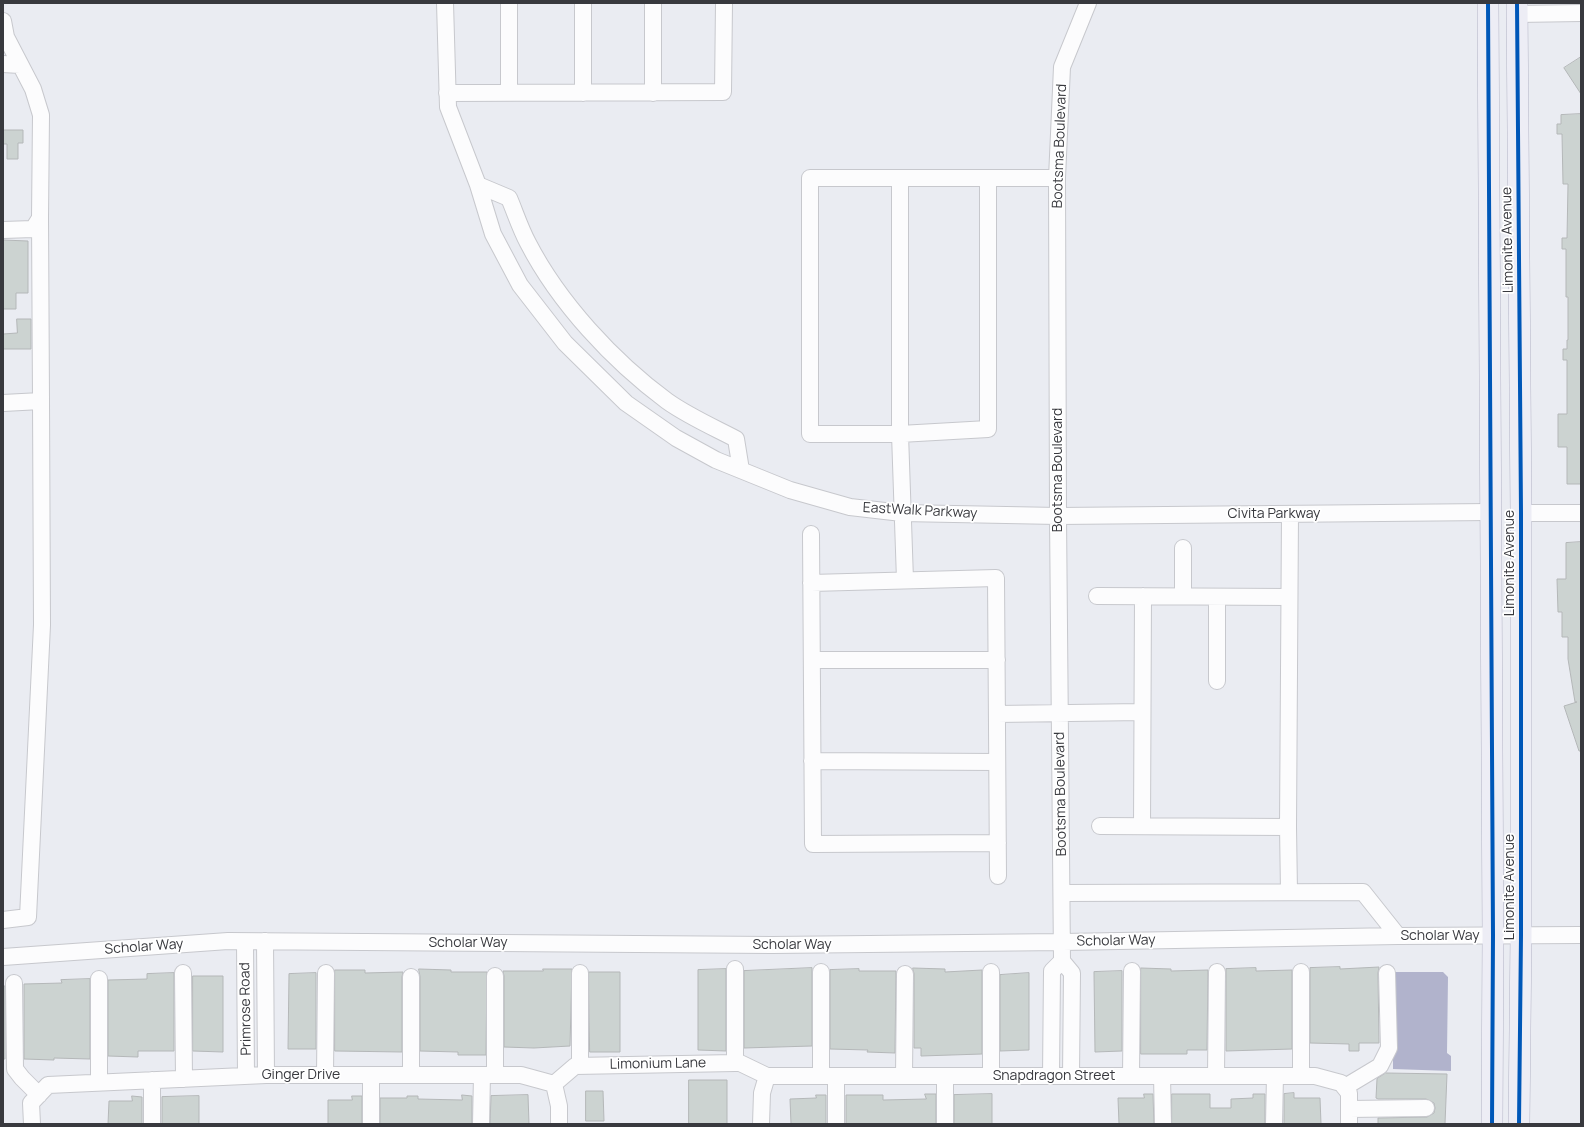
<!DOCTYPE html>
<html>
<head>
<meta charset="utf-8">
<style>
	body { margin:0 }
	#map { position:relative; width:1584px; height:1127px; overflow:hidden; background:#eaecf2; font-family:Manrope,sans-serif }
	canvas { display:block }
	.frame { position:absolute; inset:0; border:4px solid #38393e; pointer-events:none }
</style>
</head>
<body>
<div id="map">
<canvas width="1584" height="1127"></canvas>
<div class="frame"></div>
</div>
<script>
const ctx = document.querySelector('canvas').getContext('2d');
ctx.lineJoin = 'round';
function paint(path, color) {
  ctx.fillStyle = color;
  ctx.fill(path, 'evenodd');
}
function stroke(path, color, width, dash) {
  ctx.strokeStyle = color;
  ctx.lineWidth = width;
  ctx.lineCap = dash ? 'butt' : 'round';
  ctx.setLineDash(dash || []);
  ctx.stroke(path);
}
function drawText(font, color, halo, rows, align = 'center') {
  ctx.font = font + ' Manrope,sans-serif';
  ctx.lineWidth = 3.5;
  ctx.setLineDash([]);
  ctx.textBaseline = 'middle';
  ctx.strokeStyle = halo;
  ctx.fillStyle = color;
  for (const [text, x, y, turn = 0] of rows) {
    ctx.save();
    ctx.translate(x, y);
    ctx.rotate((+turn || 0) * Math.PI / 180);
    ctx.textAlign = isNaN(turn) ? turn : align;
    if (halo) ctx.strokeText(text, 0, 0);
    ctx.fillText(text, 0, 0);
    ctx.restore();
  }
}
paint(new Path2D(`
	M1393,972H1443L1448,977L1447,1053L1451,1056V1071L1393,1069Z`), '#b1b3cc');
const building = new Path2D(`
	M1581,57V94L1564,68Z
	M1581,114V484H1567V447H1558V414H1567V360H1563V349H1567V340H1568V297H1566V249H1562V238H1567L1568,184H1563L1562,134H1557V124H1561V115Z
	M3,130H23V143H18V159H7V144H3Z
	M3,240L28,241V293H16V309H3Z
	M17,319H31V349H3V334L17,333Z
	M1581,542V751H1579L1564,706L1577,702H1575L1568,659V637H1562V612H1558L1557,579H1566V543Z
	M1340,967V969L1379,967L1378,973L1379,1043H1359V1051H1349V1044L1310,1043V968Z
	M812,968V1046L744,1048V971Z
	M913,968L945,969V972L982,970V1054L921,1056V1048H914V974Z
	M1141,968L1171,969V971L1208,970L1207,1050H1187V1054H1141Z
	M1256,968V971L1292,970V1049L1226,1051V969Z
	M419,969L451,970V972H487L486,1055H458V1052L420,1051V977Z
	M543,969H572L570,1046L534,1048L504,1047V976L503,971H543Z
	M726,969V1051L698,1050V970Z
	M859,969V971H896L895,1053L867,1052L868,1050L830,1049V970Z
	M335,970H365V973L403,972L402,977V1052L335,1051Z
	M1122,971V1051L1095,1052L1094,972Z
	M589,972H620V1052H590Z
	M174,973V1051H138V1057L108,1056V980L147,979V974Z
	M316,973V1049H288L289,974Z
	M1029,973V1050L1000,1051V975Z
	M193,976H223V1052L193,1051Z
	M90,979V1059L54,1058V1060L24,1059V984L62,983L61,980Z
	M3,986H5V1059H3Z
	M1386,1073L1447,1074L1445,1124H1378V1118L1427,1117L1434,1113L1435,1108L1434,1103L1426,1099H1378L1376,1098L1377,1079Z
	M689,1080H727V1124H689Z
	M586,1091H603L604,1121H586Z
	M1294,1093V1098H1320L1321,1124H1284V1094Z
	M925,1094H936V1124H846V1095H883V1100L926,1099Z
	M992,1094V1124H954V1095Z
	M1144,1094H1153L1154,1124H1119L1118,1098H1144Z
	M1172,1094H1210V1108H1231V1099L1253,1098V1094H1265V1124H1172Z
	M462,1095L472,1096V1124H380V1098H407V1096H418V1099L462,1100Z
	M528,1095L529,1124H490L491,1096Z
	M816,1095H826V1124H791L790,1099L816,1098Z
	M132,1096L142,1097V1124H108L109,1101H132Z
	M199,1096V1124H162V1097Z
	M352,1096H362V1124H328V1100H352Z`);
paint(building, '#ccd3d1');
stroke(building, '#b4b7b8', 1);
const minor = new Path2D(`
	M445,3L448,107L478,185L493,234L520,285L565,343L626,403L676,438L716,460L790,490L850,507L902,513L1058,516L1490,512
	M509,3V93
	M583,3V93
	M653,3V93
	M1517,14L1581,13
	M3,21L6,37L33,89L41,115L40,218L33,229L3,230
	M3,64L20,65
	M447,93L723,92L724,3
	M900,179V434L905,580
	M988,179V429L900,434H810V178H1057
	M478,185L509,198C515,212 520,228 528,243C559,303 613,361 667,401C688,416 713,427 736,439L741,470
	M3,403L41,401L40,218
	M1521,513H1581
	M811,534L813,844L998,843
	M1183,548V596
	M811,583L996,578L998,876
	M1097,596L1289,597
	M812,660H997
	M1217,681V597
	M997,714L1142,712
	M812,761L997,762
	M1100,826L1288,827L1289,892
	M1142,826L1143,596
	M1288,827L1290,514
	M1062,893L1363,892L1398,936
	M3,920L28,917L42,625L41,401
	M265,941L266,1075
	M245,942L246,1076
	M3,957L228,941L772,945L1063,942L1398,936L1581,935
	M735,969V1063
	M821,972V1076
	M1301,972V1076
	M183,973L184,1079
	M580,973V1066
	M495,976V1075
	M99,979V1082
	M14,983L15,1069L22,1078L39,1095
	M325,1075L326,973
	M411,1075V977
	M904,1076L905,974
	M945,1076V1124
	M991,1076V972
	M1051,1076L1052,971L1062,961
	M1071,1076L1072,973L1062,961L1058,516L1057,178L1062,67L1088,3
	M1131,1076L1132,971
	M1162,1076L1163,1124
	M1216,1076L1217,972
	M152,1080V1124
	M554,1084L575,1066L735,1063H740L767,1076H1315L1341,1083L1349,1093V1124
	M554,1084L559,1106V1124
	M1345,1087L1380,1066L1389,1048L1387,973
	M1349,1109L1426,1108
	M32,1124L31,1103L48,1085L266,1075H521L554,1084
	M371,1124V1075
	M481,1124L482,1075
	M761,1124L762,1093L767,1076
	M836,1124V1076
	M1274,1124L1275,1076`);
const major = new Path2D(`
	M1488,3L1493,935L1492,1124
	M1517,3L1521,513V935L1519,1124`);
stroke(minor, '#c7c8cd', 18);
stroke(major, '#b4b5c6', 22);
stroke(minor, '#fcfcfd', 16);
stroke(major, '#ededf5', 21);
stroke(new Path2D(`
	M1488,3L1493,935L1492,1124
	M1517,3L1521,513V935L1519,1124`), '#0057b8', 4);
drawText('14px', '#38393e', '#fff', [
	["Bootsma Boulevard",1060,146,-88],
	["Limonite Avenue",1508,240,-91],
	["Bootsma Boulevard",1058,470,-90],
	["EastWalk Parkway",920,511,3],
	["Civita Parkway",1274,514],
	["Limonite Avenue",1510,563,-90],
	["Bootsma Boulevard",1061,794,-91],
	["Limonite Avenue",1510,887,-90],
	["Scholar Way",1440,936],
	["Scholar Way",1116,941,-1],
	["Scholar Way",468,943],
	["Scholar Way",792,945],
	["Scholar Way",144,947,-4],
	["Primrose Road",246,1009,-91],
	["Limonium Lane",658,1064,-1],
	["Ginger Drive",301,1075],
	["Snapdragon Street",1054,1076]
]);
</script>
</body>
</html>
